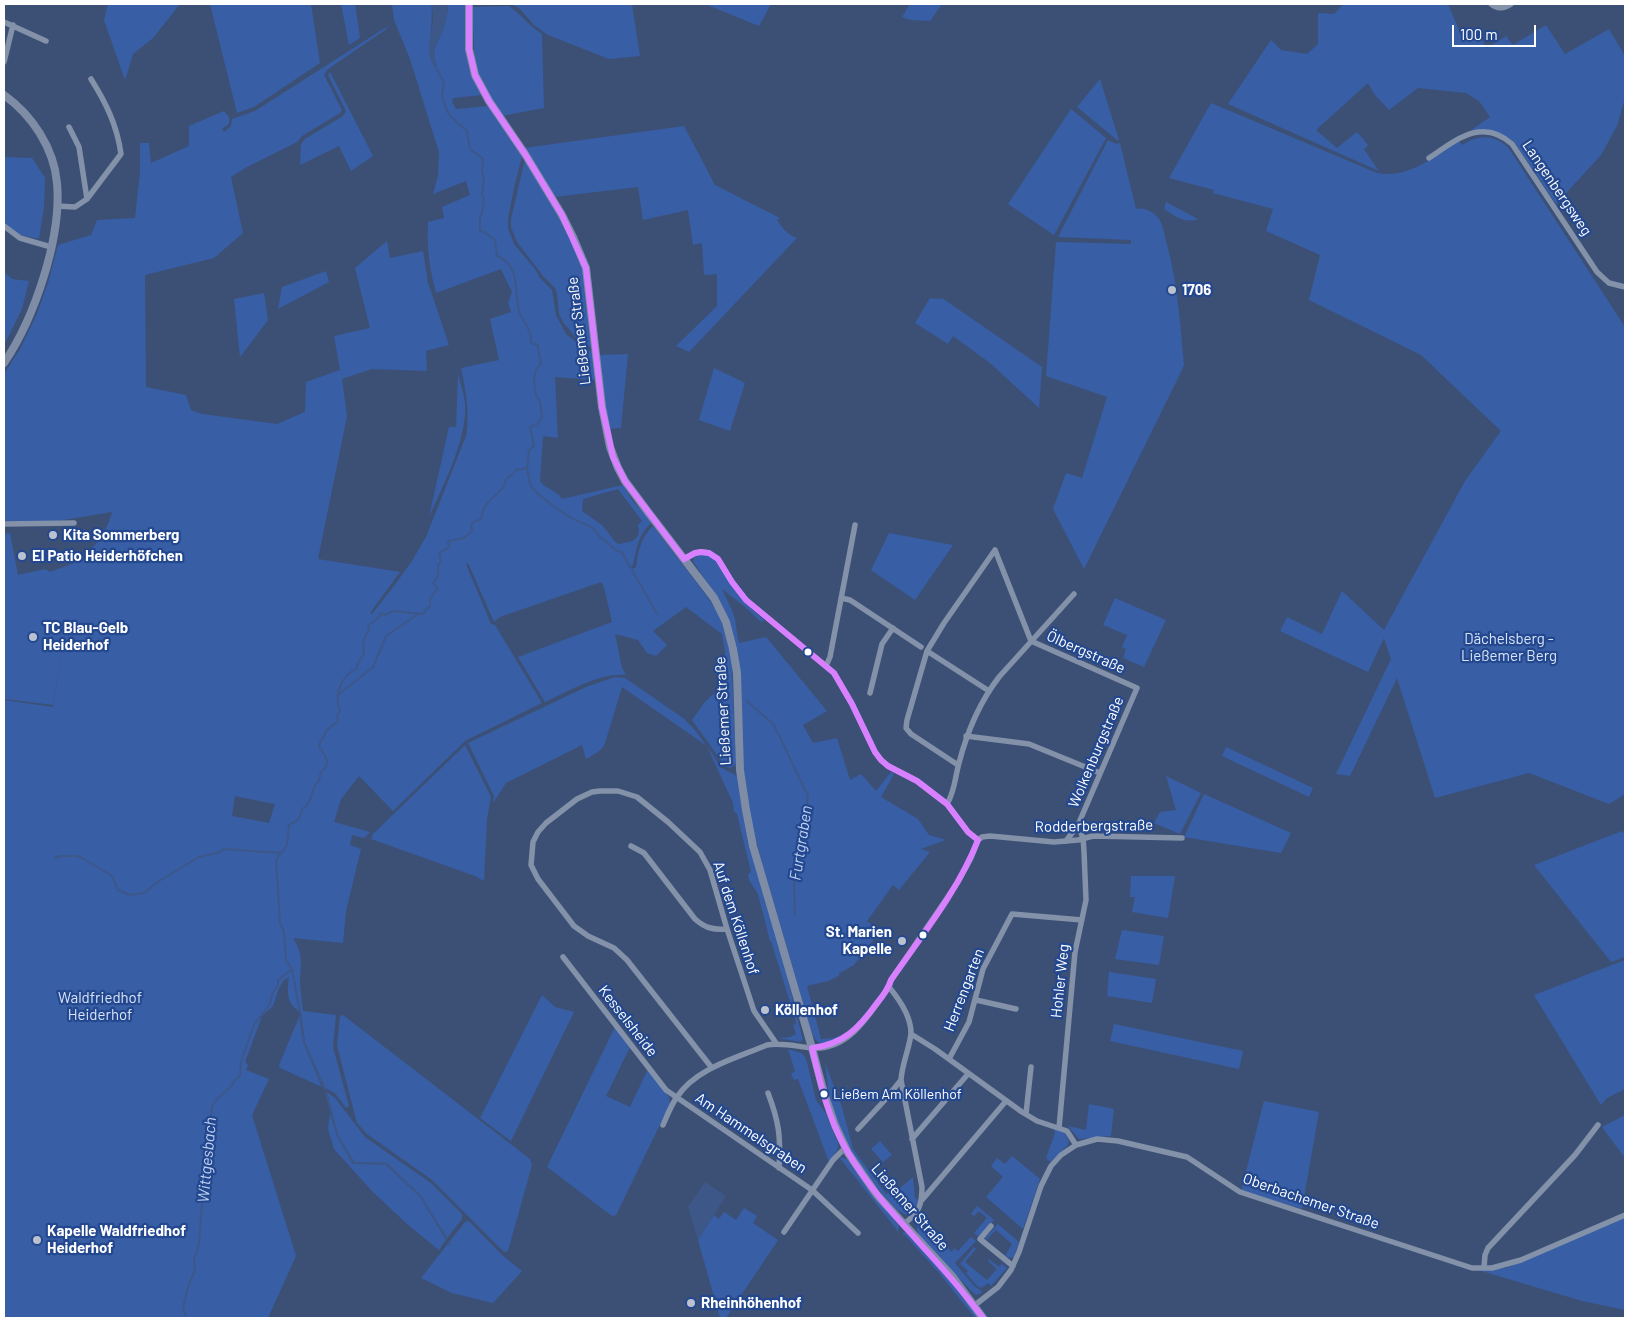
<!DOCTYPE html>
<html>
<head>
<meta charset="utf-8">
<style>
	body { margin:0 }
	#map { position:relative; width:1629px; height:1322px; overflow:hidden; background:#3c5076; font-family:Barlow,sans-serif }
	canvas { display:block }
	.frame { position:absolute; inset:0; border:5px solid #fff; pointer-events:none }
	.scale { position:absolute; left:1452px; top:25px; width:84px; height:22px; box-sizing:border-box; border:2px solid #fff; border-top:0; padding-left:6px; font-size:15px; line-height:18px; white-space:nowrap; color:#fff; -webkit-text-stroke:4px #23488f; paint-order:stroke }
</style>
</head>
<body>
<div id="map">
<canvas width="1629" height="1322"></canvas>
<div class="frame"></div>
<div class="scale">100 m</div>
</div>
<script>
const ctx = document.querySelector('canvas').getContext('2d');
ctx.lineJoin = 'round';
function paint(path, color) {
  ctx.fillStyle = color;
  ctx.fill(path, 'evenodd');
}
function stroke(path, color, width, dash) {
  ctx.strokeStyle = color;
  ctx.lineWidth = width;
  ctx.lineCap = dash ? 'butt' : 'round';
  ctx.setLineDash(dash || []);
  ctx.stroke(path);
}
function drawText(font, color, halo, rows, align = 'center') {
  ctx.font = font + ' Barlow,sans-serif';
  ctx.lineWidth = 4.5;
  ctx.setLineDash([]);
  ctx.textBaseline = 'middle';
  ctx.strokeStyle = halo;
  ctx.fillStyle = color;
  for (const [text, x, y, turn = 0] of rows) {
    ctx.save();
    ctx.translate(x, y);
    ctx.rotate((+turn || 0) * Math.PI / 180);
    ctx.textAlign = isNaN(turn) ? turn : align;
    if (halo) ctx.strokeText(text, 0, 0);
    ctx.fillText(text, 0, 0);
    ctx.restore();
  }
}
paint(new Path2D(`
	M108,4H180L153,38L133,54L125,80L104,20Z
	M210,4H311L320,63L254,107L237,113Z
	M341,4H355L360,38L349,45Z
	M392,4H431C434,18 427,51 432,61C433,63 435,65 437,67C430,49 438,44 443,28C446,21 448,12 448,4H466V50L469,69L482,95L453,98L452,102L456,109L488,106L522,156L514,188L508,218V228L514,244L535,269L540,278L552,290L556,315L566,334L583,347L594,353L595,380L555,377L558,438L543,436L540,481C545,489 557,490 562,499L623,485L632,500L652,522C638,535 637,547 633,565L631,566L632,569L636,567C638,551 641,537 653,526L709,599L721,619L730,653L732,670L736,761L735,765L730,768L725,766L692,720L704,703L725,683V652L722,634L686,607L653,631L667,645L656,656L647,653L638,640L615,634L622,668L626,675C598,673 570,691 545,702L518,657L612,622L604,587L601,582L500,617L494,622L468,563L466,564L491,624L495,625L542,703L465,741L393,811L359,776L341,799L334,822L370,832L364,838L352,835L350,845L361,849L346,911L343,943L293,938C303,954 301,961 300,980C300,990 302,1001 303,1011L336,1015L333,1047L349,1106L346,1108L335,1093L325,1088L305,1042L301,1012C286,1005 287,991 289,977L284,980L279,988L273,1006L262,1016L245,1062L248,1065L246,1070L269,1079L252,1115L296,1256L268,1318H4V700L53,707L66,625L53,705L4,699V534L10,533L18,575L45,569L50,572C60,568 71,565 79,560C94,550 108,529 112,512L57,521H4V374L20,349L36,316L48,283L58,245L91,235L97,220L135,218L140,172V143H149L151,163L189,146V126L224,111L229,117V124L222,129L224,132L231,126L232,119L255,111L388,26L385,30L328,69L324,75L342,110L340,113L302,136L297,142L245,168L231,177L243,233L214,258L145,275L146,387L186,395L191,410L202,414L277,424L305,412L306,382L340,370L334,336L370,328L355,268L387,241L390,258L423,251L428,283L449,345L426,351L427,371L372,369L342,379L347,416L318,559L400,572L370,613L372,614L394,586L412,561L426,537L466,436C470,412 466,392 461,368L499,360L490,319L511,312L508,303L512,292L501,269L436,293C429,267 427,248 428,222L444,218L442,207L470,195L466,181L433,194L438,176L439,152L410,59L394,20ZM618,489L642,521L638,525L639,531L638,536L633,541L620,544L616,543L602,525L582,511L583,499ZM235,796L275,804L269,823L232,816Z
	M512,4H632L640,56L609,59L548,35L534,25L520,9Z
	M705,4H771L759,26Z
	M910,4H942L930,21L911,20L902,17Z
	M1343,4H1448L1461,35L1474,29L1487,48L1506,36L1513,45L1546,25L1565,54L1609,29L1625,56V98L1617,126L1601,155L1556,204L1514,142C1500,131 1487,129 1470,131L1490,117L1479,101L1466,93L1418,88L1389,110L1375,95L1368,83L1316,130L1337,148L1357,132L1368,145L1364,149L1379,171L1228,104L1271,40L1281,50L1307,54L1318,44V13L1334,14Z
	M509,6C521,14 529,26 542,34L544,108L501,116L475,67L472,7Z
	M330,72L373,156L351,171L339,146L300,165L301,144L305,139L343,116L346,111L328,75Z
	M1100,79L1119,140H1117L1077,107Z
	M1211,103L1377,173C1408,179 1434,157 1459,141L1462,145C1479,135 1492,134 1508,147L1625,327V794L1609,804L1529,773L1435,798L1397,678L1350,776L1336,774L1391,659L1384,638L1368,672L1280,631L1287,617L1322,634L1342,591L1384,630L1465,481L1501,431L1421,355L1309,300L1320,255L1266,231L1273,209L1213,193L1214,190L1169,178Z
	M1071,109L1106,138L1054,235L1008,204Z
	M684,126L715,185L780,218L777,220C783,229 787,234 797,238L689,352L676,346L717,306V274L704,275L702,243L693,245L688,210L643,220L638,187L554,197L524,148Z
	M1108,140L1116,144L1120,143L1136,209C1145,207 1157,213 1161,223C1164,229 1165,238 1167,245C1178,284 1180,324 1184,365L1180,374L1084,569L1053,509L1066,473L1082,478L1107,397L1046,376L1056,242L1131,244V240L1058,237Z
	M4,157L32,158L45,178L44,207L39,239L20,235L4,223Z
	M525,159L559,216L583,269L593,349L576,338L563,322L559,314L557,293L555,288L543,276L517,242L511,227V219Z
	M1166,202L1198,219C1184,224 1175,216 1164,209Z
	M326,271L329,282L278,309L282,287Z
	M4,272L12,279L29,281L22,309L4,345Z
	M264,293L268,320L240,357L234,299Z
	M930,298L939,299L942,298L1042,367L1039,408L990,363L953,336L948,344L915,323Z
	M628,354L621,428L608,429L598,355Z
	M714,368L745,383L730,431L699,420Z
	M458,373C460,383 464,394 465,403C468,437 443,486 429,517L449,427H456Z
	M889,533L953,545L915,600L871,570Z
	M699,555H707L716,561L729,583L744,602L764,620L762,622L759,620L744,606L722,589C726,599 732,608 735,619C736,627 737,635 739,643L766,637L827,711L803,725L813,743L837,738L850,780L861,774L876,791L891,772L894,774L881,797L918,819L929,835L946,840L921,849L930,852L899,890L893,885L867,921L881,933L880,935L876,936L854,965L838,974L840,975L828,981L807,986L821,1039L834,1038L848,1033C835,1046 818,1051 811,1031L765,874L749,813L743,763L739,674L715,595L693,561L694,558Z
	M1115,598L1166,620L1144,667L1123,658L1126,649L1122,647L1127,635L1103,625Z
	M615,677L625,678L683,718L694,729L712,753L720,767L737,776L743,815L784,963L801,1033L803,1039L800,1042L779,1038L790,1037L796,1034L793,1025L796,1024L795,1018L771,941H770L758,894L749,880L748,874L751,872L737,814L734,811L733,803L707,746L622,687L604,746L598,752L586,759L582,745L506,783L493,803L494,796L468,743L586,687Z
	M465,745L491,797L487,819L484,881L475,876L371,839L373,834Z
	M1226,747L1313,788L1309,797L1222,756Z
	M1166,776L1201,793L1180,834L1154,823L1160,812L1176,810Z
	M1204,794L1291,833L1281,853L1184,837Z
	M1622,831L1625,835V957L1611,962L1534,865Z
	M1131,876H1175L1168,918L1132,912L1135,897H1130Z
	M1122,930L1164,936L1159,965L1115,959Z
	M1625,960V1089L1607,1098L1601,1105L1534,995Z
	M1109,972L1156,979L1152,1003L1107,996Z
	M542,995L555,1007L574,1012L511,1141L480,1118Z
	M343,1015L530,1159L532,1165L508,1251L504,1252L432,1180L367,1134L357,1123L337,1046L340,1016Z
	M299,1017L303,1042L322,1087L280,1068L279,1065Z
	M1114,1024L1243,1051L1239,1069L1110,1041Z
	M615,1027L630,1047L606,1096L630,1107L648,1069L669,1097L670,1104L616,1215L612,1216L547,1167Z
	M788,1049L801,1053L806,1058L816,1100L825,1112L838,1143V1149L829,1162L798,1079L794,1080L791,1074L795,1071Z
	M825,1063L842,1107L853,1149L886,1194L900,1188L913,1177L915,1198L919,1200L915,1208L908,1215C895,1212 887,1200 879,1190C855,1162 840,1134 830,1098C827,1087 827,1075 825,1063Z
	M327,1092L335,1098L365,1137L431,1183L462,1214V1219L447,1238L421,1196L387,1163L355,1162L353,1160L338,1135Z
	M1264,1101L1319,1112L1302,1209L1241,1191Z
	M1089,1104L1114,1109L1111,1136L1079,1139L1068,1126L1086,1130Z
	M330,1114L337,1136L352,1163L386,1165L420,1197L446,1240L439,1250L407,1224L372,1191L334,1149L328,1129Z
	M1625,1115V1158L1602,1127Z
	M1054,1129L1065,1133L1069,1142L1067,1146L1050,1162L1046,1158L1055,1133Z
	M880,1141L892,1155L883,1162L871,1149Z
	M1012,1156L1040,1179L1023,1229L986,1197L1003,1177L991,1166L997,1158L1005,1164Z
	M839,1157L847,1159L867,1187L898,1222L899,1227L897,1234V1230Z
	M977,1206L994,1220L979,1237L974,1233L987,1218L979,1211L974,1216L971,1214Z
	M744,1208L757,1216L753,1223L778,1240L726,1318H720L698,1240L714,1215L719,1219L724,1212L736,1220Z
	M1625,1217V1310L1582,1301L1478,1270L1506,1268Z
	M469,1221L502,1255L522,1271L493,1303L452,1293L421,1278L465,1222Z
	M918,1223L941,1250L945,1246L952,1252L954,1248L958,1251L971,1237L976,1241L955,1263L974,1286L983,1292L976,1295L971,1291L920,1237L917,1230Z
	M998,1224L1019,1242L1014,1257L1011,1258L1005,1256L1012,1244L996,1230L986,1240L985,1238Z
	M904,1232L907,1233C933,1260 957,1288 979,1318H975L939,1273L905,1235L902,1234Z
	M974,1247L976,1249L965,1262L987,1280L997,1269L988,1261L989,1259L999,1267L1002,1264L1007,1268L991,1286L989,1283L981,1288L976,1285L966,1273L968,1271L960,1264Z`), '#385ea5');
paint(new Path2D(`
	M431,4H448C448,12 446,23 443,31C436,47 430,49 437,69C423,57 432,35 433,20C433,14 432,9 431,4Z
	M705,1182L726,1196L698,1240L688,1207Z`), '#3d5789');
stroke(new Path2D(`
	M527,468C528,473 529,479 530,484C535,494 561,512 572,518C582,524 595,525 600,538H602L617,551L622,552L630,567
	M632,570L657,614
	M338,695L373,667L386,636L418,614
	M747,701L774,725L808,796L794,884L795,915
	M55,858L61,856H77L84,859L112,876L118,890L130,895L144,893L159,881L199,857L220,852L223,849L282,853
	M292,969L300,1013
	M300,1016L304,1042L325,1089
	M326,1093L338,1136L353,1163L387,1164L421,1197L447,1239
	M449,1242L450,1245
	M187,1318L183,1308L188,1287L195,1270L194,1260L199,1244L203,1191L206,1180L212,1106C218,1096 226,1093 232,1085C234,1081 235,1079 240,1076L241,1062L254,1025L270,1004L272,994L278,985V980L292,969L286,961L284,932L280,923L276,860L287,845L289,825C300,819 299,820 302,809C310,805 311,795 314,788C314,786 318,782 319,780C320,778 320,775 321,772C332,764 326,756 319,747C320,739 325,737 326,731L338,721L337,715L340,711C333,694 341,677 357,668V665L364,653L363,641L369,630L368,626L379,617L380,613L384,615L393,611L424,614L426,609L430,607V599L438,588L433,583L438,576V564L441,562L439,553L449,547L448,541L464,538L472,531L471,525L475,521L480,520C482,516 483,512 484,508C489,498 505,491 506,479L513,474L516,470L527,468L529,450L534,446L530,427L537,424L542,417L540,401C534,397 533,377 536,370C537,368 539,366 541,364C540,357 538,351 538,345L531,343C531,339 531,334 529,331C527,323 520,318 519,310C514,292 521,265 497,256L495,240L484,232L480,231V216L482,214L484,198L482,195L484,179L482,171L483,159L470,149L467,131L450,116L445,106L442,95L444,83L437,69`), '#3d5789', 2);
stroke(new Path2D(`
	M1491,4C1498,10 1504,8 1511,4
	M4,22L46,41
	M4,62L13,25
	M69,127L79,147L87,199
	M1429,158C1456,140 1482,117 1512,144L1597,272L1609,283L1625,287
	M57,206L75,207L87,199L121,154C117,125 106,103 91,79
	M4,226L20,238L51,247
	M4,524L74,523
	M995,550L1031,641L1137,688L1078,825L1083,838L1084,851L1086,900L1075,952L1059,1128
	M684,559L695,553L701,552L709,553L718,559L732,582L746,600L834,673L852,704L875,752L881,760L888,766L917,781L947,804L968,832L978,840
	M841,598L850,600L921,647
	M927,651L989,691
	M826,666L830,657L855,525
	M870,693L882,644L893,628
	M966,736L1029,744L1100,773
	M958,765L911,734L906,728L907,720L927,651L944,623L995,550
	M947,804C955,791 955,777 959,763C967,732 979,703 999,677L1074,594
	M978,840L982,837L990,836L1054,842L1078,840L1093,836L1182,838
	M1066,841L1078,825
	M631,846L644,853L695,919C705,928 713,930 727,929
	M563,957L666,1090L812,1190L858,1233
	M889,987C899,999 911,1017 911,1033C910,1047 902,1063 901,1080L922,1187C922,1206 919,1212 904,1224
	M976,1000L1016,1009
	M911,1034L935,1049L1022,1112L1037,1121L1067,1131L1076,1145
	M949,1059L969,1022L983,969L1012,914L1082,920
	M712,1068L627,960L614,948L588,936L574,926L538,879L531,865L533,842L538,832L546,823L577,799L592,792L600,791H618L637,797L668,822L700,852L710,870L727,929L754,1011L776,1043
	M768,1093C779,1122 781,1137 779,1168
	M1026,1114L1031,1067
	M663,1125C667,1116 671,1105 677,1097C696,1068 737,1058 767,1045C782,1042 798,1047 813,1048C850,1050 870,1013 889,987L891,980L958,882L971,858L978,840
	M858,1129L884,1101L901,1080
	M912,1139L968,1074
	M922,1200L1006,1101
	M991,1226L980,1239L1013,1266
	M784,1232L833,1160L845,1148
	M1484,1268L1485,1255L1488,1248L1575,1155L1598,1125
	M975,1305L998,1287L1011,1270L1019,1252L1041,1186L1051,1166L1061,1155L1076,1145L1097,1139L1118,1141L1187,1157L1240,1192L1472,1268H1492L1521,1260L1625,1215`), '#8391a9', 5.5);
stroke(new Path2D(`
	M469,4V49L475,75L489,101L525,154L562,215L573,237L586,268L602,407L610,447L618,468L625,481L648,512L714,598L726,622L733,649L737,673L740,770L746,810L753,846L812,1048L824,1093L835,1125L848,1153L877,1195L952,1276L983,1318
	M4,95C32,115 54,148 57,183C62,238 34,319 4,363`), '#7f8ca6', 8);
stroke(new Path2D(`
	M469,4V49L475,75L489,101L525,154L562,215L586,268L602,407L613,457L625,481L684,559
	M684,559L695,553L701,552L709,553L718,559L732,582L746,600L834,673L852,704L875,752L881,760L888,766L917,781L947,804L968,832L978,840
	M812,1048C820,1082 828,1118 846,1149C882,1212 941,1259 983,1318
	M812,1048C844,1044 859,1028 877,1003C883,996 888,989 891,980C922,935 958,891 978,840`), '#d880ff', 6);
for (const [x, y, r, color] of [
	[1172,290,5,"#bbc2cf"],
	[53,535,5,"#bbc2cf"],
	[22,556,5,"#bbc2cf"],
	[33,637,5,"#bbc2cf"],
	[808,652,4.5,"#fff"],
	[923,935,4.5,"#fff"],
	[902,941,5,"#bbc2cf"],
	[765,1010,5,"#bbc2cf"],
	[824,1094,4.5,"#fff"],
	[37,1240,5,"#bbc2cf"],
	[691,1303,5,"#bbc2cf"]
]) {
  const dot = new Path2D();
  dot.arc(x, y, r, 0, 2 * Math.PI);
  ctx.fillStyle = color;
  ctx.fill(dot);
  stroke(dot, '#23488f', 2);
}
drawText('14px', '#fff', '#23488f', [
	["Ließem Am Köllenhof",833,1094]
], 'left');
drawText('15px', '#fff', '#23488f', [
	["Langenbergsweg",1557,188,56],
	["Ließemer Straße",579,331,-97],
	["Ölbergstraße",1086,652,24],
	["Ließemer Straße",723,711,-93],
	["Wolkenburgstraße",1096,752,-67],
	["Rodderbergstraße",1094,826,-1],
	["Auf dem Köllenhof",736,918,72],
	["Hohler Weg",1060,981,-84],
	["Herrengarten",964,990,-69],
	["Kesselsheide",628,1021,52],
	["Am Hammelsgraben",751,1133,34],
	["Oberbachemer Straße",1311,1201,19],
	["Ließemer Straße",910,1207,49]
]);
drawText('bold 15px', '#fff', '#23488f', [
	["1706",1182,290],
	["Kita Sommerberg",63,535],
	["El Patio Heiderhöfchen",32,556],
	["TC Blau-Gelb",43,628],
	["Heiderhof",43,645],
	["St. Marien",892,932,"right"],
	["Kapelle",892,949,"right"],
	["Köllenhof",775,1010],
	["Kapelle Waldfriedhof",47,1231],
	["Heiderhof",47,1248],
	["Rheinhöhenhof",701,1303]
], 'left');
drawText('15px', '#d8e4f9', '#23488f', [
	["Dächelsberg -",1509,639],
	["Ließemer Berg",1509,656],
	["Waldfriedhof",100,998],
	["Heiderhof",100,1015]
]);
drawText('italic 16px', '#bfd2f3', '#23488f', [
	["Furtgraben",801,843,-81],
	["Wittgesbach",207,1160,-85]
]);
</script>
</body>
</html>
